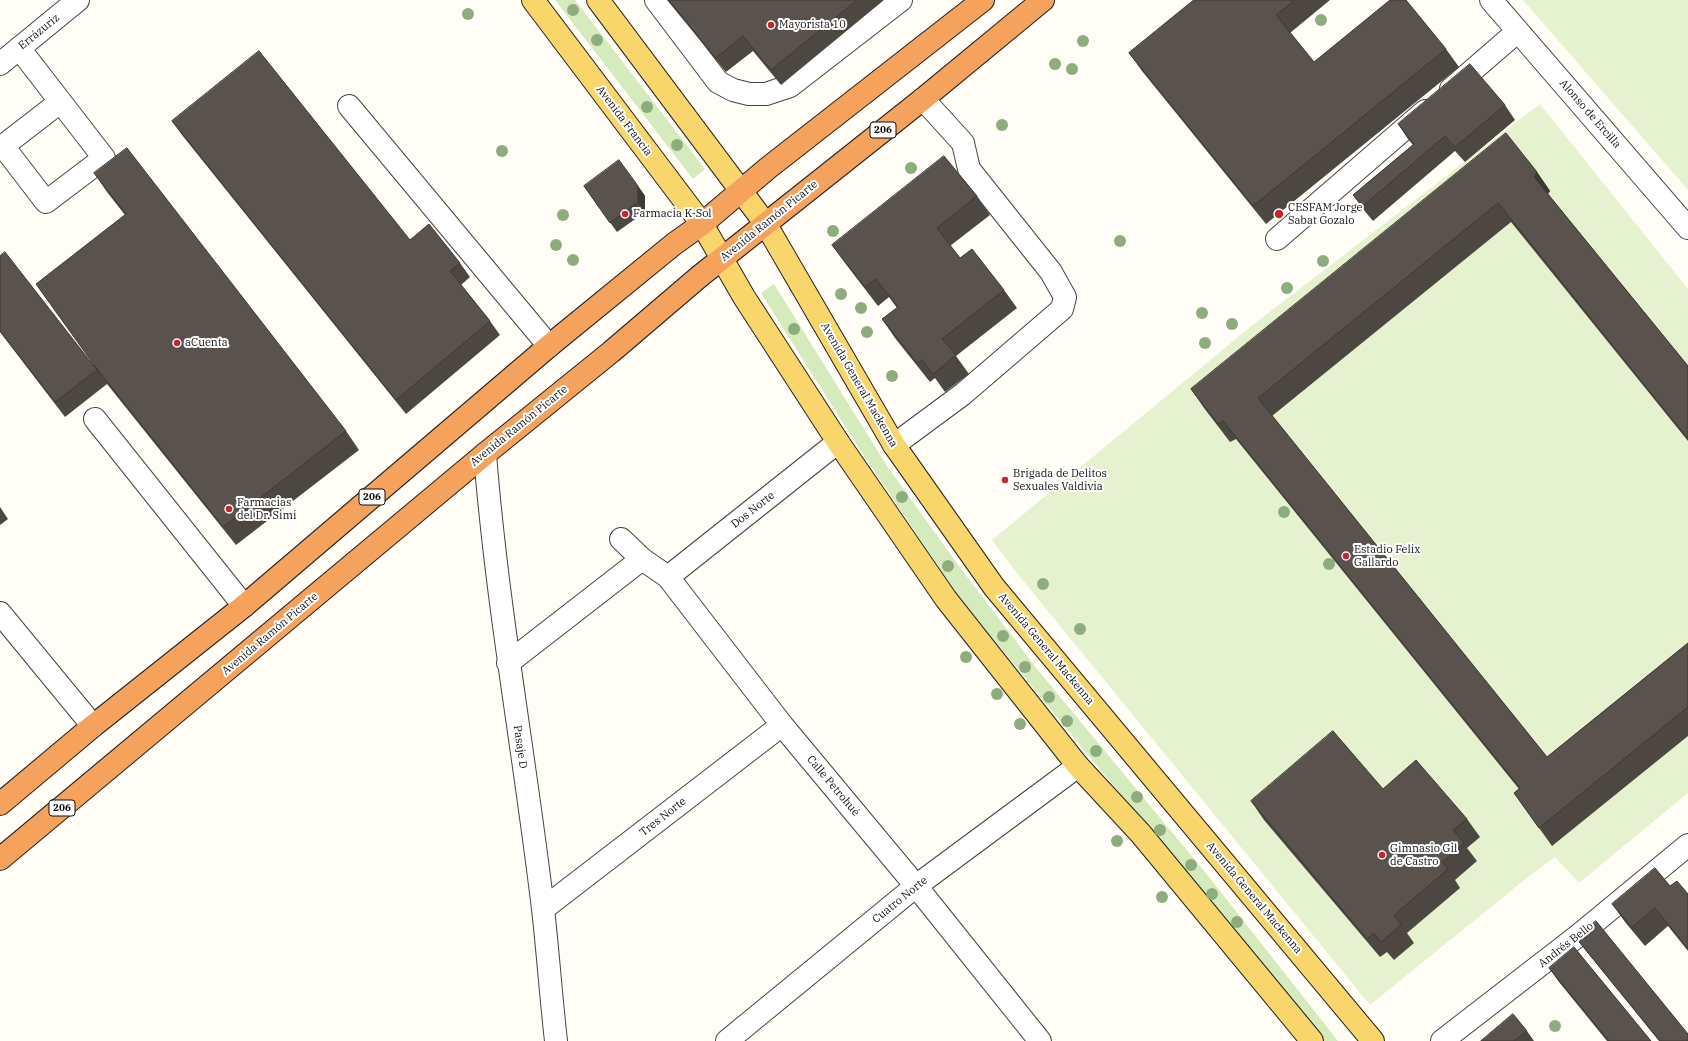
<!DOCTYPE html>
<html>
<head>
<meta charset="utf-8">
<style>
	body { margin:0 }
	canvas { display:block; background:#fffdf5 }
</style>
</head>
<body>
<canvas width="1688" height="1041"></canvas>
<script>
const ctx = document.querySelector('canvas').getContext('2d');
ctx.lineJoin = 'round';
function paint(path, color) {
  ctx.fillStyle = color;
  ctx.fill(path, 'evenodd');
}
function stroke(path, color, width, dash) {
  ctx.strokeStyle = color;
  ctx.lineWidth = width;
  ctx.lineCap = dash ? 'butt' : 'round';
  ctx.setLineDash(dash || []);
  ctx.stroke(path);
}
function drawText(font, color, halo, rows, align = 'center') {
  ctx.font = font + ' "IBM Plex Serif",serif';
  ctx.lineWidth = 4;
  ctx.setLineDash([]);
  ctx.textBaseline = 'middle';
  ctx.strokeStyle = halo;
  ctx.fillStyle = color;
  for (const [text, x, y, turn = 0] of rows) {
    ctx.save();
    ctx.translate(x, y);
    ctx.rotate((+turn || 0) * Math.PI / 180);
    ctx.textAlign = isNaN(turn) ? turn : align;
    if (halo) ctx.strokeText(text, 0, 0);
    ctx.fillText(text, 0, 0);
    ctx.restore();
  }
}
paint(new Path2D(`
	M555,0H575L705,169L693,179Z
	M774,284L887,466L956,562L1037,669L1209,877L1338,1041H1322L959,597L860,450L761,293Z`), '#d5ebbd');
paint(new Path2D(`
	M1523,0H1688V190Z
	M1540,104L1688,289V793L1579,883L1555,857L1528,877L1370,1005L1016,572L992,540L1254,324Z`), '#e6f2cf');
const minor = new Path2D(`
	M656,0L718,82L733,90L749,94H766L790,86L901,0
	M1491,0L1688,228
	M19,48L104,158L46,202L3,146L60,102
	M0,64L78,0
	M1451,89L1518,31
	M349,106L549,346
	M1277,239L1425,111
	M95,419L244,606
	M894,445L963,394L1062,309L1065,297L1051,272L969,169L963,143L923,99
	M485,454C497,606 525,757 543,909C548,953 551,997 556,1041
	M621,539L642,559L668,577L782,725L916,886L1040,1041
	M668,577L838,442
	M0,613L93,726
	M508,663L642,559
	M543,909L782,725
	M727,1041L916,886L1078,766
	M1442,1041L1579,935L1688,845`);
const major = new Path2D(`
	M533,0L702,224L744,297L838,442L946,599L1078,766L1141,834L1312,1041
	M598,0L765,223L894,445L994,587L1373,1041`);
const highway = new Path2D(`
	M0,804L93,726L244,606L549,346L674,244L702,224L768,168L983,0
	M0,859L485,454L611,352L700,276L923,99L1043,0`);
stroke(minor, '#444', 24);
stroke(major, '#222', 24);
stroke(highway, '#222', 24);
stroke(minor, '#fff', 22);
stroke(major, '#f9d66b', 22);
stroke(highway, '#f5a25d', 22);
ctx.fillStyle = '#8dad7f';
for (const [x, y] of [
	[573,10],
	[468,14],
	[1321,20],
	[597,40],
	[1083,41],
	[1055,64],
	[1072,69],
	[647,107],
	[1002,125],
	[677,145],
	[502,151],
	[911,168],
	[563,215],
	[833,231],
	[1120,241],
	[556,245],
	[573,260],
	[1323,261],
	[1287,288],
	[841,294],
	[861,308],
	[1202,313],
	[1232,324],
	[794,329],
	[867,332],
	[1205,343],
	[892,376],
	[902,497],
	[1284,512],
	[1329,564],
	[948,566],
	[1043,584],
	[1080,629],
	[1003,636],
	[966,657],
	[1025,667],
	[997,694],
	[1049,697],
	[1067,721],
	[1020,724],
	[1096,751],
	[1137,797],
	[1160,830],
	[1117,841],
	[1191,865],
	[1212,894],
	[1162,897],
	[1237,922],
	[1555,1026]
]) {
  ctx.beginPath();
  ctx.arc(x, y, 6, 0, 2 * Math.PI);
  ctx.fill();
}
paint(new Path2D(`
	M667,0H884L781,85L753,51L726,72Z
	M1194,0H1330L1290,33L1314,62L1446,49L1459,67L1266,224L1142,71L1129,53Z
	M1505,105L1515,120L1465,162L1455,151L1373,221L1363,209L1353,195L1413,145L1408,139L1398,124Z
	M172,121L410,240L460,263L470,277L461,285L490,321L500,335L406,414L182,135Z
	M1537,172L1550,191L1548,194L1688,366V441L1511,222L1272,416L1547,757L1688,643V736L1552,846L1514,793L1519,789L1236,439L1230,442L1204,408L1191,389Z
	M94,173L346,431L359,450L236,545L107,384L65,417L0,332V256L94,367L125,215L107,192Z
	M638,186L645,196V212L617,232L591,196Z
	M977,196L990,215L950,246L960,258L1004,290L1017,308L956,356L969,374L945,392L935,378L930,382L895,338L882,319L897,308L889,297L878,306L845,263L832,245Z
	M0,507L8,519L0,525Z
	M1383,789L1467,819L1480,837L1467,848L1477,861L1455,880L1460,888L1407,933L1414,943L1394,960L1387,952L1380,957L1264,820L1251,801Z
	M1670,886L1688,894V951L1668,926L1645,946L1625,922L1612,904Z
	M1576,938L1688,1041H1659L1587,952Z
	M1549,968L1651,1041H1607L1559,982Z
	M1527,1031L1534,1041H1481Z`), '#4d4742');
paint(new Path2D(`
	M1537,172L1550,191L1547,195L1534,177Z
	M638,186L645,196V212L638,202Z`), '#3f3936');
const building = new Path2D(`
	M669,0H857L771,70L743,36L716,58Z
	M1194,0H1295L1276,15L1314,62L1390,0H1406L1446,49L1253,206L1129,53Z
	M259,51L410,240L429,224L460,263L450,271L490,321L396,400L172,121Z
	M1470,64L1505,105L1455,147L1445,136L1363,206L1353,195L1414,144L1398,124Z
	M1506,133L1537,172L1534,177L1688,366V439L1498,203L1258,398L1547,757L1688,643V707L1539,828L1514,793L1520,788L1223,421L1218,424L1191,389Z
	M127,148L346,431L223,527L94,365L36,284L126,214L94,173Z
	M944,156L977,196L937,228L960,258L972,249L1004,290L942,339L956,355L933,374L922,360L917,363L882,319L898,307L876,279L865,287L832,245Z
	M619,160L638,186V202L610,223L584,186Z
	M5,252L97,370L55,402L0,331V256Z
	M1333,731L1383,789L1416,760L1467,819L1453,830L1464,843L1442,862L1448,869L1394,915L1401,925L1381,942L1374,933L1367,939L1251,801Z
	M1655,868L1670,886L1677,881L1688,894V949L1655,908L1632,927L1612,904Z
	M1596,921L1688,1034V1041H1660L1576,938Z
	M1574,947L1651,1041H1609L1549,968Z
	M1513,1014L1527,1031L1514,1041H1481Z`);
paint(building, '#5a524d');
stroke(building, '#3f3936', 1);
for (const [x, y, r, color] of [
	[771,25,4,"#c4262e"],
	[625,214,4,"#c4262e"],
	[1279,214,5,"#c4262e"],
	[177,343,4,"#c4262e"],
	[1005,480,4,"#c4262e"],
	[229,509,4,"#c4262e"],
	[1346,556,4,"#c4262e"],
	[1382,855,4,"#c4262e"]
]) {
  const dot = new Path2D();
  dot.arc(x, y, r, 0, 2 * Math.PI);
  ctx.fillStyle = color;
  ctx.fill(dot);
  stroke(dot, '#fff', 1.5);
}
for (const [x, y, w] of [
	[883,130,26],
	[372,497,26],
	[62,808,26]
]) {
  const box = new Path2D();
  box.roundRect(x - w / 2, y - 8, w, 16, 3);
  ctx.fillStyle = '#fff';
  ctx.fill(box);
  stroke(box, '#111', 1);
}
drawText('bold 10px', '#111', null, [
	["206",883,130],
	["206",372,497],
	["206",62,808]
]);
drawText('11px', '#111', '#fff', [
	["Mayorista 10",779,25],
	["CESFAM Jorge",1288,208],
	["Sabat Gozalo",1288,221],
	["Farmacia K-Sol",633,214],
	["aCuenta",185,343],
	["Brigada de Delitos",1013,474],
	["Sexuales Valdivia",1013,487],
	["Farmacias",237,503],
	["del Dr. Simi",237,516],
	["Estadio Felix",1354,550],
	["Gallardo",1354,563],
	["Gimnasio Gil",1390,849],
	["de Castro",1390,862]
], 'left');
drawText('11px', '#111', '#fff', [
	["Errázuriz",39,32,-39],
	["Alonso de Ercilla",1590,114,49],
	["Avenida Francia",624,121,53],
	["Avenida Ramón Picarte",769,221,-39],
	["Avenida General Mackenna",859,385,60],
	["Avenida Ramón Picarte",519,426,-39],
	["Dos Norte",753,510,-38],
	["Avenida Ramón Picarte",270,634,-40],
	["Avenida General Mackenna",1046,649,50],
	["Pasaje D",520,747,82],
	["Calle Petrohué",833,786,50],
	["Tres Norte",663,817,-38],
	["Avenida General Mackenna",1254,898,50],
	["Cuatro Norte",900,900,-39],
	["Andrés Bello",1566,945,-38]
]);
</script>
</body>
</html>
